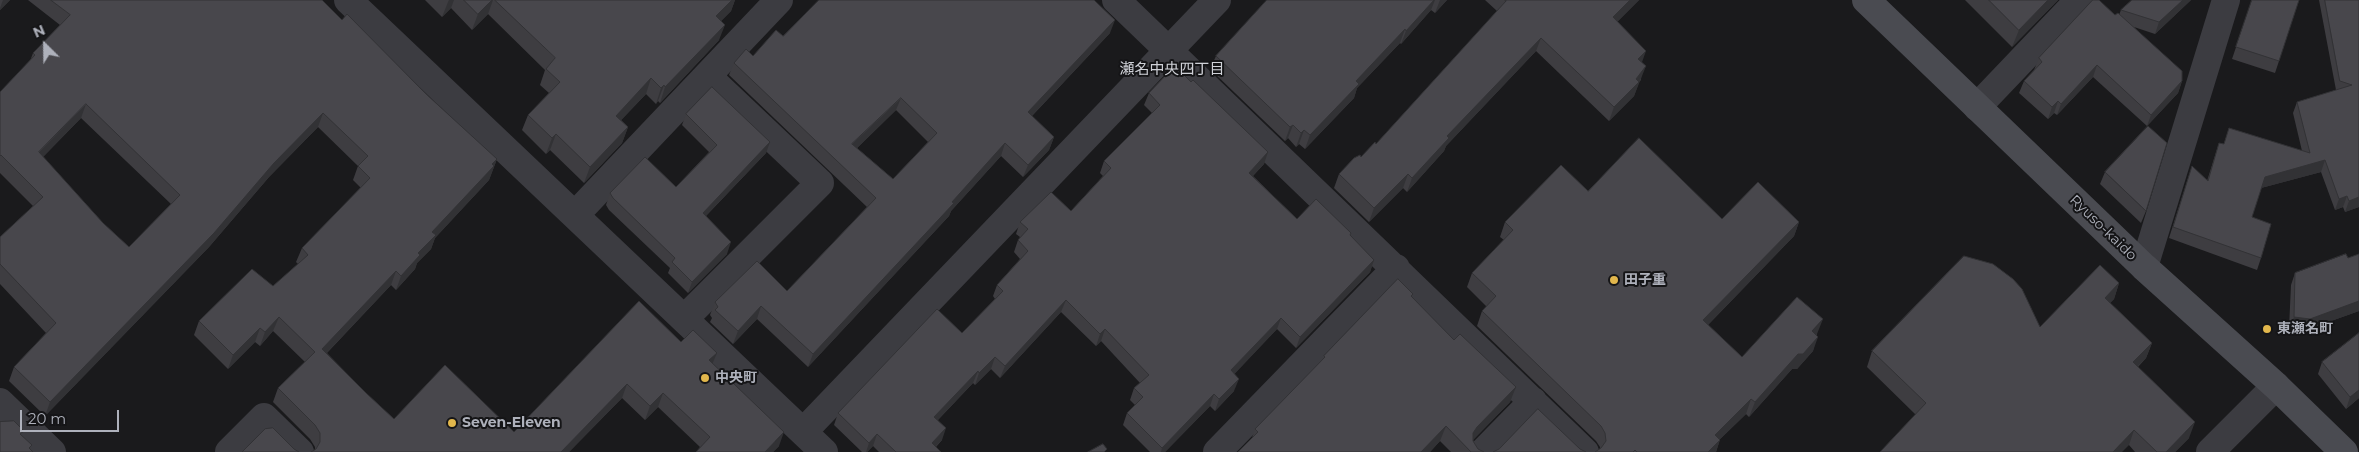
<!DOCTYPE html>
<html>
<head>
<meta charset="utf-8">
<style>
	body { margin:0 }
	#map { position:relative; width:2359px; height:452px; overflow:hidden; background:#1a1a1c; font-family:Montserrat,sans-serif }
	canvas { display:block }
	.north { position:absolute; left:20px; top:20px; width:50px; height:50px; -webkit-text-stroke:4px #151517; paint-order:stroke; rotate:337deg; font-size:14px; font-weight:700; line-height:20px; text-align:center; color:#aeb1bb }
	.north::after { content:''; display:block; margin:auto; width:18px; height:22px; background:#aeb1bb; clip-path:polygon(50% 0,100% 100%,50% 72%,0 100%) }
	.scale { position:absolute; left:20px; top:410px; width:99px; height:22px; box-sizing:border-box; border:2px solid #aeb1bb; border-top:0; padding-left:6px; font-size:15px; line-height:18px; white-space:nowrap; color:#aeb1bb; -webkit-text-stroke:4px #151517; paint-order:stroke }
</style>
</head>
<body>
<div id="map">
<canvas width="2359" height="452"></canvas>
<div class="north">N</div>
<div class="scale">20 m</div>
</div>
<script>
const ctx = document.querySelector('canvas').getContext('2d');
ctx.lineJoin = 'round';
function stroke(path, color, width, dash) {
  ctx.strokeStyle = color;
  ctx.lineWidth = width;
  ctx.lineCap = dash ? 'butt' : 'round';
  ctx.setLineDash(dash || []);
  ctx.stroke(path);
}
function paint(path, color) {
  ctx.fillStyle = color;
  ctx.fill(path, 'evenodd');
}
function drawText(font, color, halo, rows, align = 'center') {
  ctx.font = font + ' Montserrat,"Noto Sans JP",sans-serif';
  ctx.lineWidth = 4;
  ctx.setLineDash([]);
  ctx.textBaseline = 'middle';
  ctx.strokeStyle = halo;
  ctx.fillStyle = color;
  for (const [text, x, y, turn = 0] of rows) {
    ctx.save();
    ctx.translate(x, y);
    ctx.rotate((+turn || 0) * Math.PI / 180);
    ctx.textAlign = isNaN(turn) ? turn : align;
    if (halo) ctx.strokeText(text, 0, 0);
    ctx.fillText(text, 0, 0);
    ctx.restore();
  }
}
stroke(new Path2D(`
	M348,0L824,452
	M1116,0L1585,452
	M1977,107L2079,0
	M575,215L779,0
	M2144,267L2226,0
	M684,319L820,183L707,76
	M0,402L52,452
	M803,432L1217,0
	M229,452L264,417L300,452
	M1217,452L1396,268
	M1483,452L1533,401
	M2210,452L2276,386`), '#3c3c41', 28);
stroke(new Path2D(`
	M1866,0L2144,267L2276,386L2344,452`), '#4a4b51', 28);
paint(new Path2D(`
	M0,0H10L0,10Z
	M28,0H322L342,20L426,94L497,159L489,180L435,238L431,249L417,263L415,269L396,290L391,285L327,353L366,393L394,419L514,432L681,342L717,353L713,364L779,446L773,452H696L700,447L658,407L645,420L622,398L569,452H311L315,450V447L310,439L273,402L278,388L305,362L273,331L260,346L255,342L228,369L194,335L199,321L273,286L298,264L296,262L302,248L361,188L353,180L358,166L318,127L269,177L209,247L45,416L9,381L14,367L46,333L0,284V237L33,206L0,173V92L30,61L33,53L60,25ZM81,118L171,204L129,247L103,223L43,157Z
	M425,0H735L731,11L721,21L719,40L660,103L658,101L656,104L646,94L621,120L628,127L622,143L584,183L550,150L546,154L522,130L528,115L549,93L540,85L545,70L488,14L472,30L451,8L442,17Z
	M1267,0H1447L1435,13L1431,10L1401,44L1400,43L1357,88L1354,98L1305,149L1299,144L1296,147L1288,138L1285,141L1210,69L1216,56Z
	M1485,0H1639L1617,22L1642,62L1641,80L1639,82L1634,96L1609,121L1536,51L1446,146L1444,151L1407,192L1403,188L1369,222L1334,188L1339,174L1361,157L1376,144L1497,11Z
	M1965,0H2058L2012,47Z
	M2191,0L2155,34L2134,27L2182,81L2178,93L2147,126L2093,77L2057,115L2054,113L2048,119L2019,93L2024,81L2034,70L2039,58L2115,15H2119L2121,10Z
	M2252,0L2279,61L2275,73L2232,59Z
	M2319,0H2359V207L2345,212L2343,207L2335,210L2321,172L2261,188L2252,217L2261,258L2257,270L2169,238L2192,166L2207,181L2219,143L2224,144L2229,128L2302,151L2293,113L2297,102L2336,90Z
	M1110,33L1032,116L1054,137L1049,150L1023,177L1001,156L951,211L949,216L808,367L757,319L733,344L710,322L712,318L710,315L715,302L787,291L867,207L729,75L734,63L753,56ZM896,110L928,142L893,179L857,148Z
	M1191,82L1268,152L1264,164L1253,176L1297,219L1350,236L1374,260L1370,272L1296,348L1277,329L1234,374V391L1215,411L1210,406L1165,452H1150L1123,425L1127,413L1135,405L1130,400L1134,388L1140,383L1101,341L1096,346L1061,312L1000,378L991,369L975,385L973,383L938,420L942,440L936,447L941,452H879L873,446L867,452H862L834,425L838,413L962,333L995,299L993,296L997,285L1020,259L1014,252L1018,240L1020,237L1016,234L1020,222L1071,211L1103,176L1100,173L1104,161L1152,113L1144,105L1149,93Z
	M686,114L770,142L766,153L706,216L727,254L688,293L668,273L670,268L609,210L606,205L610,193L676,187L709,152L682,125Z
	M2105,172L2146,211L2141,223L2100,184Z
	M1588,191L1722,219L1799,222L1794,236L1708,325L1742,357L1817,334V335L1813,351L1797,369H1792L1749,417L1746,414L1720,439L1716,452H1595L1600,449V447L1596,441L1477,326L1482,311L1487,307L1467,287L1472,273L1504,240L1500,237L1505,222Z
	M2359,254V311L2306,330L2289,328L2291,285L2295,273L2348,258Z
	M2119,283L2114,299L2110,303L2152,343L2146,358L2138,367L2189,438L2175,452H2135L2129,445L1915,414L1867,367L1872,351L2040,327Z
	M1412,297L1454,340L1516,387L1510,402L1473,440L1478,449L1484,452H1451L1440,441L1430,452H1238L1252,438L1255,429L1322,360L1324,356Z
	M2322,362L2359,398L2346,409L2318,374Z`), '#3e3d41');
paint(new Path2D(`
	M3,0H10L0,10V8Z
	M449,0H454L451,8L442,17L448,2Z
	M492,0H493L488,14L472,30L478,14Z
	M732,0H735L731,11L710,32L716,16Z
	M1434,0H1435L1431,10L1401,44L1406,31Z
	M1440,0H1447L1435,13Z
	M1630,0H1639L1608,31L1613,17Z
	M2048,0H2058L2012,47L2019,30Z
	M2183,0H2191L2155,34L2159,22Z
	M1115,20L1110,33L1024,124L1028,112Z
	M725,25L719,40L660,103L665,87Z
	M1405,29L1400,43L1357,88L1354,98L1305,149L1310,135L1356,81Z
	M1541,38L1536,51L1446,146L1444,151L1407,192L1412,178L1447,136Z
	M1646,51L1641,65L1638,59Z
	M2097,65L2093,77L2057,115L2061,104Z
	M1646,66L1634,96L1609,121L1614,107Z
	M651,78L646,94L610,132L616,116Z
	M2182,81L2178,93L2147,126L2151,115Z
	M664,85L658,101L656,104L661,88Z
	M901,98L896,110L848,157L852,144Z
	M2058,101L2054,113L2048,119L2052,107Z
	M86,104L81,118L34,166L39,152Z
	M323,113L318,127L269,177L209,247L45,416L50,402L274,163Z
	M1293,125L1288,138L1285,141L1290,127Z
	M628,127L622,143L584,183L590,167Z
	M1304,130L1299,144L1296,147L1301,133Z
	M556,134L550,150L546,154L552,138Z
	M1054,137L1049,150L1023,177L1028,165Z
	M770,142L766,153L698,224L703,213Z
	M1005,143L1001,156L951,211L949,216L808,367L813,354Z
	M1268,152L1264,164L1245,184L1249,173Z
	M497,159L489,180L435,238L431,249L417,263L415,269L396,290L401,276L418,253L432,232L492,164Z
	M2325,160L2321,172L2261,188L2265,177Z
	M1408,174L1403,188L1369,222L1374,208Z
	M2347,196L2343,207L2335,210L2339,199Z
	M2359,197V207L2345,212L2349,201Z
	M1799,222L1794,236L1698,335L1703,320Z
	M731,242L727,254L688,293L692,282Z
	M1374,260L1370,272L1296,348L1300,337Z
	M396,271L391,285L317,363L322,349Z
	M2119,283L2114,299L2099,314L2105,298Z
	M1066,300L1061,312L1000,378L1005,366Z
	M2359,301V311L2306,330L2289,328L2294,317Z
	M761,306L757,319L733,344L738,331Z
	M279,317L273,331L260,346L265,332Z
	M1281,318L1277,329L1227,382L1231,370Z
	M1823,319L1817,334L1807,346L1812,331Z
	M260,328L255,342L228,369L233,355Z
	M1105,329L1101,341L1096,346L1100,334Z
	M1818,337L1813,351L1797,369H1792L1749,417L1755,402L1798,354Z
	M2152,343L2146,358L2127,377L2133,362Z
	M717,353L711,367L709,360Z
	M995,357L991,369L975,385L979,373Z
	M978,371L973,383L930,428L934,417Z
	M1239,379L1234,391L1215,411L1219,399Z
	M627,384L622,398L569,452H561Z
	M1516,387L1510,402L1472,441L1473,433L1477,427Z
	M2359,390V398L2346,409L2350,397Z
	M663,393L658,407L645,420L650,406Z
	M1214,394L1210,406L1165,452H1161L1162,448Z
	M1751,399L1746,414L1710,449L1715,435Z
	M2195,422L2189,438L2175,452H2166Z
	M1446,426L1440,441L1430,452H1421Z
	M946,428L942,440L930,452L932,443Z
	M2134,430L2129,445L2122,452H2113Z
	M784,432L779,446L773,452H765Z
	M877,434L873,446L867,452H866L869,443Z
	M1720,440L1716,452H1708Z`), '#323235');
const building = new Path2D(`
	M51,0H322L342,20L347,14L426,94L497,159L492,164L494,166L432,232L436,235L418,253L420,255L401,276L396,271L322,349L366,393L394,419L445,365L514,432L639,301L681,342L693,330L717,353L709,360L784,432L765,452H696L710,437L663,393L650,406L627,384L561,452H311L316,449L320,442V433L315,425L278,388L315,352L279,317L265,332L260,328L233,355L199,321L252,269L273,286L308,255L302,248L370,178L358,166L368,156L323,113L274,163L214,233L50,402L14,367L56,323L0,264V237L43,197L1,155L0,156V92L35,55L33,53L70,15ZM86,104L180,195L129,247L103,223L39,152Z
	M464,0H492L478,14Z
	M495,0H732L716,16L725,25L665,87L664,85L661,88L651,78L616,116L628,127L590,167L556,134L552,138L528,115L560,82L546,69L555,58Z
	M819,0H1094L1115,20L1028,112L1054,137L1028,165L1005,143L952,202L954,203L813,354L761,306L738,331L715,310L718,307L715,302L757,261L787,291L876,198L734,63L746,49L753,56L776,30L783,36ZM901,98L937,133L893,179L852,144Z
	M1267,0H1434L1406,31L1405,29L1356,81L1359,84L1310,135L1304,130L1301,133L1293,125L1290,127L1216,56Z
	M1505,0H1630L1613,17L1646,51L1638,59L1646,66L1636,79L1639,82L1614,107L1541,38L1447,136L1449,138L1412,178L1408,174L1374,208L1339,174L1354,158L1360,155L1361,157L1375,142L1376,144L1506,1Z
	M1989,0H2048L2019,30Z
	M2093,0H2099L2115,15L2118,13L2182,71V81L2151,115L2097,65L2061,104L2058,101L2052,107L2024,81L2042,62L2039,58Z
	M2132,0H2183L2159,22L2121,10Z
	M2252,0H2299L2279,61L2236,47Z
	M2325,0H2359V197L2349,201L2347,196L2339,199L2325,160L2265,177L2252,217L2271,224L2261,258L2173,227L2192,166L2208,181L2219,143L2224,144L2229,128L2310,153L2297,102L2352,85L2340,81Z
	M1175,66L1191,82L1193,80L1268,152L1249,173L1297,219L1316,199L1351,233L1350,235L1374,260L1300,337L1281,318L1231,370L1239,379L1219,399L1214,394L1162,448L1127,413L1143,397L1134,388L1149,375L1105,329L1100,334L1066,300L1005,366L995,357L979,373L978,371L934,417L946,428L932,443L941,452H896L877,434L869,443L838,413L937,309L962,333L1003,291L997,285L1028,251L1018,240L1028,229L1020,222L1051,192L1071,211L1111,168L1104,161L1160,105L1149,93Z
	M712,87L770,142L703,213L731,242L692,282L672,262L675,258L613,198L610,193L645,157L676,187L717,145L686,114Z
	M2148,126L2167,143L2146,211L2105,172Z
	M1639,138L1722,219L1758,182L1799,222L1703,320L1742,357L1797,297L1823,319L1812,331L1818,337L1803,354H1798L1755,402L1751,399L1715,435L1720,440L1708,452H1637L1635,450L1633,452H1595L1601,448L1606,441L1605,433L1601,426L1482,311L1496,296L1472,273L1513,230L1505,222L1561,165L1588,191Z
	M2346,254L2348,258L2359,254V301L2310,319L2294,317L2295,273Z
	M1964,256L1993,264L2013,279L2022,289L2040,327L2100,265L2119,283L2105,298L2152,343L2133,362L2195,422L2166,452H2157L2134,430L2113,452H1880L1926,403L1872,351Z
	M1398,279L1413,294L1411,296L1454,340L1460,334L1516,387L1477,427L1473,433V441L1478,449L1484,452H1471L1446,426L1421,452H1238L1258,432L1255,429L1325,357L1324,356Z
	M2359,333V390L2350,397L2322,362Z
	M1538,409L1580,449L1586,452H1493L1499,449Z
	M14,421L24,431L20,434L32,445L29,448L33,452H0V422Z
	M273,428L294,449L299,452H242L265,429Z
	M1103,444L1107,449L1104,452H1088Z`);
paint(building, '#48474c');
stroke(building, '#323235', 1);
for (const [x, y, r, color] of [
	[1614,280,5,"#e2b74c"],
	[2267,329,5,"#e2b74c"],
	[705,378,5,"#e2b74c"],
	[452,423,5,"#e2b74c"]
]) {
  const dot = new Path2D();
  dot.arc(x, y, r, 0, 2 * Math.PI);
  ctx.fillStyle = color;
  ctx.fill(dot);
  stroke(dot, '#151517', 2);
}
drawText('14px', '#aeb1bb', '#151517', [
	["Ryuso-kaido",2103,228,44]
]);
drawText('bold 14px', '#aeb1bb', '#151517', [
	["田子重",1624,280],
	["東瀬名町",2277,329],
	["中央町",715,378],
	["Seven-Eleven",462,423]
], 'left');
drawText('15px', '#cfd1d7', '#151517', [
	["瀬名中央四丁目",1172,70]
]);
</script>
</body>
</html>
